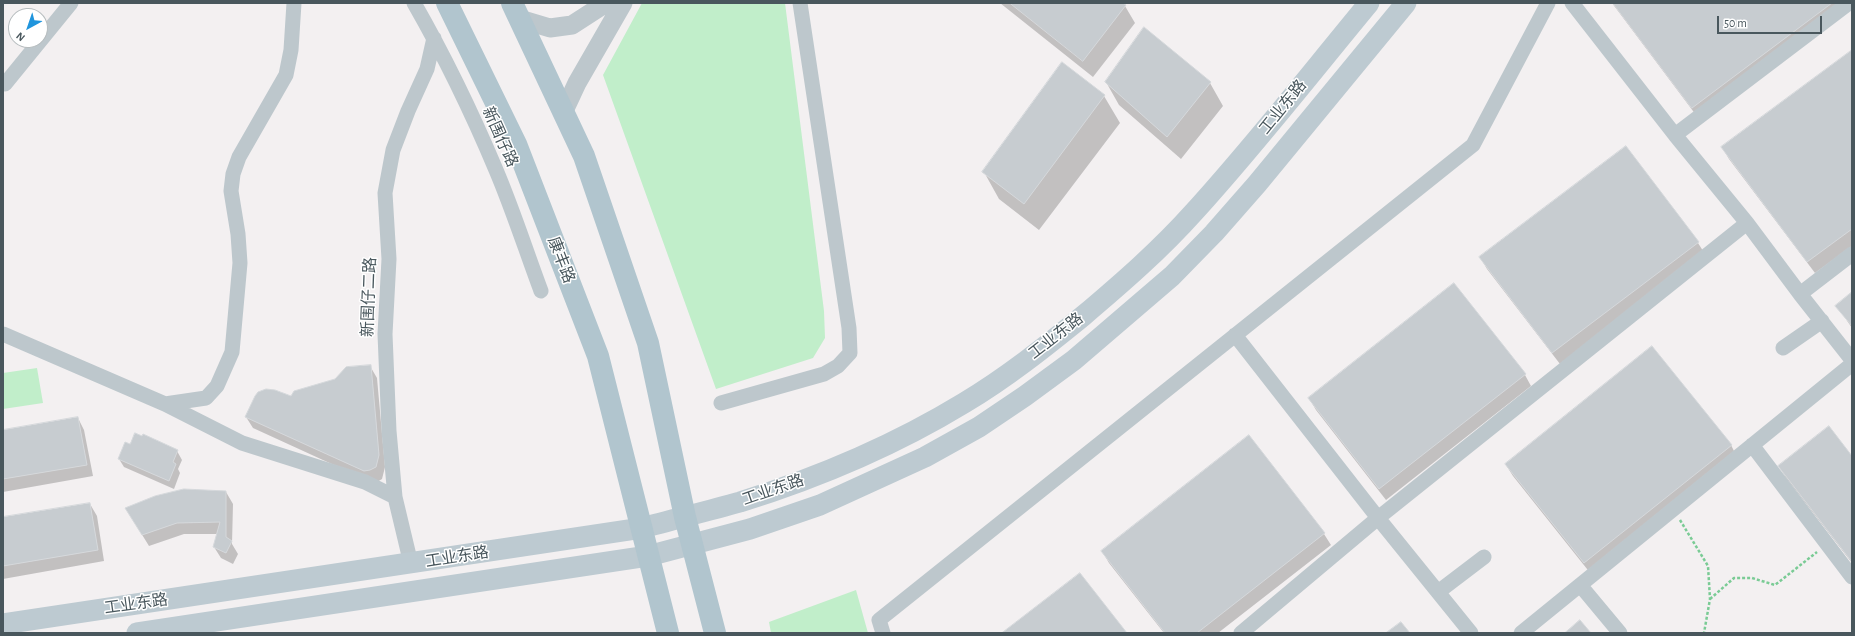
<!DOCTYPE html>
<html>
<head>
<meta charset="utf-8">
<style>
	body { margin:0 }
	#map { position:relative; width:1855px; height:636px; overflow:hidden; background:#f3f0f1; font-family:"Alegreya Sans",sans-serif }
	canvas { display:block }
	.frame { position:absolute; inset:0; border:4px solid #49575d; pointer-events:none }
	.north { position:absolute; left:8px; top:8px; width:40px; height:40px; box-sizing:border-box; background:#fff; border:1px solid #b6bcbe; border-radius:50%; rotate:220deg; font-size:11px; font-weight:700; line-height:16px; text-align:center; color:#49575d }
	.north::after { content:''; display:block; margin:auto; width:14px; height:18px; background:#2095dd; clip-path:polygon(50% 0,100% 100%,50% 72%,0 100%) }
	.scale { position:absolute; left:1717px; top:16px; width:105px; height:18px; box-sizing:border-box; border:2px solid #49575d; border-top:0; padding-left:5px; font-size:12px; line-height:14px; white-space:nowrap; color:#49575d; -webkit-text-stroke:3px #fff; paint-order:stroke }
</style>
</head>
<body>
<div id="map">
<canvas width="1855" height="636"></canvas>
<div class="frame"></div>
<div class="north">N</div>
<div class="scale">50 m</div>
</div>
<script>
const ctx = document.querySelector('canvas').getContext('2d');
ctx.lineJoin = 'round';
function paint(path, color) {
  ctx.fillStyle = color;
  ctx.fill(path, 'evenodd');
}
function stroke(path, color, width, dash) {
  ctx.strokeStyle = color;
  ctx.lineWidth = width;
  ctx.lineCap = dash ? 'butt' : 'round';
  ctx.setLineDash(dash || []);
  ctx.stroke(path);
}
function drawText(font, color, halo, rows, align = 'center') {
  ctx.font = font + ' "Alegreya Sans","Noto Sans SC",sans-serif';
  ctx.lineWidth = 3;
  ctx.setLineDash([]);
  ctx.textBaseline = 'middle';
  ctx.strokeStyle = halo;
  ctx.fillStyle = color;
  for (const [text, x, y, turn = 0] of rows) {
    ctx.save();
    ctx.translate(x, y);
    ctx.rotate((+turn || 0) * Math.PI / 180);
    ctx.textAlign = isNaN(turn) ? turn : align;
    if (halo) ctx.strokeText(text, 0, 0);
    ctx.fillText(text, 0, 0);
    ctx.restore();
  }
}
paint(new Path2D(`
	M642,3H785L824,311L825,338L813,358L716,389L603,75Z
	M37,368L43,403L3,409V373Z
	M856,590L868,633H771L769,622Z`), '#c1eeca');
paint(new Path2D(`
	M1000,3H1122L1125,6L1135,23L1093,77Z
	M1612,3H1852L1699,119Z
	M1852,51V246L1815,273L1729,159L1722,147Z
	M1106,82L1210,83L1223,106L1181,159L1119,105Z
	M1104,96L1120,123L1039,230L999,199L984,172Z
	M1626,147L1698,243L1705,254L1560,364L1487,269L1480,257Z
	M1852,293V328L1837,306Z
	M370,366L377,378L385,467L382,479L377,482H371L253,428L246,417L291,397Z
	M1525,375L1531,386L1386,500L1316,410L1309,398Z
	M78,418L84,430L93,476L3,492V431Z
	M130,445L177,451L182,460L178,469L180,473L174,489L124,467L119,459Z
	M1731,445L1737,457L1591,574L1513,476L1506,465Z
	M1852,457V563L1786,478L1779,466Z
	M226,492L233,504L232,544L238,554L233,564L221,558L214,547L218,534H184L149,546L133,520Z
	M90,504L97,516L104,561L3,579V519Z
	M1324,534L1331,545L1218,633H1164L1109,563L1102,551Z`), '#0003');
const building = new Path2D(`
	M1010,3H1123L1126,5L1083,61Z
	M1613,3H1832L1692,108Z
	M1144,27L1211,82L1167,137L1105,82Z
	M1852,50V229L1807,262L1721,147Z
	M1062,62L1105,95L1024,204L982,172Z
	M1626,146L1699,242L1552,353L1479,257Z
	M1454,283L1526,374L1379,489L1308,398Z
	M1852,292V326L1835,306Z
	M1652,346L1732,445L1584,563L1505,464Z
	M371,365L379,455L376,467L370,470L364,471L245,417L255,396L258,392L266,389L275,390L291,396L294,391L335,379L346,367Z
	M78,417L87,465L3,479V430Z
	M1829,426L1852,456V562L1778,466Z
	M135,433L142,436L143,434L178,450L173,462L176,464L169,481L118,459L125,442L130,444Z
	M1249,435L1325,533L1197,633H1165L1101,551Z
	M184,489L226,491V537L232,541L226,553L213,547L220,522L177,523L142,535L125,508L155,496Z
	M90,503L98,550L3,566V517Z
	M1080,573L1127,633H1002Z
	M1580,620L1591,633H1565Z
	M1401,622L1410,633H1386Z`);
paint(building, '#c7ccd0');
stroke(building, '#d5d8db', 1);
stroke(new Path2D(`
	M1680,520L1708,566L1710,599L1704,633
	M1710,599L1734,578H1752L1775,585L1817,552`), '#7acb95', 2.5, [3, 2]);
stroke(new Path2D(`
	M414,3C445,57 472,113 496,170C513,210 526,251 541,291
	M1572,3L1675,135
	M3,82L5,84L71,3
	M1747,223L1800,294
	M1852,254L1800,294L1852,360
	M3,334L165,404L242,443L365,482L395,497
	M1235,335L1378,518L1241,633
	M1783,348L1822,321
	M721,403L824,374L838,366L850,353L849,328L800,3
	M165,404L206,398L217,386L232,352L240,263L238,234L231,191L233,174L239,157L286,75L291,50L294,3
	M1752,445L1852,577
	M411,564L395,497L389,431L385,334L389,259L385,193L393,150L408,111L427,69L434,38
	M1580,585L1620,633
	M1438,592L1484,557
	M883,633L879,620L1473,145L1548,3
	M1471,633L1378,518L1747,223L1675,135L1849,3
	M1521,633L1852,364`), '#bdc7cc', 15);
stroke(new Path2D(`
	M520,19L550,28L572,25L606,3
	M563,113L577,83L623,3`), '#bdc7cc', 19);
stroke(new Path2D(`
	M3,624L642,528C675,519 708,511 740,502C817,478 895,445 964,403C1006,378 1045,347 1083,316C1122,283 1160,250 1194,212C1255,145 1311,73 1369,3
	M137,633L648,556L750,529L820,505L925,457L979,427L1025,396L1074,360L1172,276L1214,233L1257,184L1406,3`), '#bdcad1', 21);
stroke(new Path2D(`
	M447,3L516,144L598,356L668,633
	M512,3L584,156L648,343L685,517L715,633`), '#b1c5ce', 22);
drawText('16px', '#49575d', '#fff', [
	["工业东路",1283,107,-51],
	["新围仔路",500,137,66],
	["康丰路",561,260,69],
	["新围仔二路",369,297,-88],
	["工业东路",1056,336,-38],
	["工业东路",773,490,-19],
	["工业东路",457,557,-9],
	["工业东路",136,604,-8]
]);
</script>
</body>
</html>
